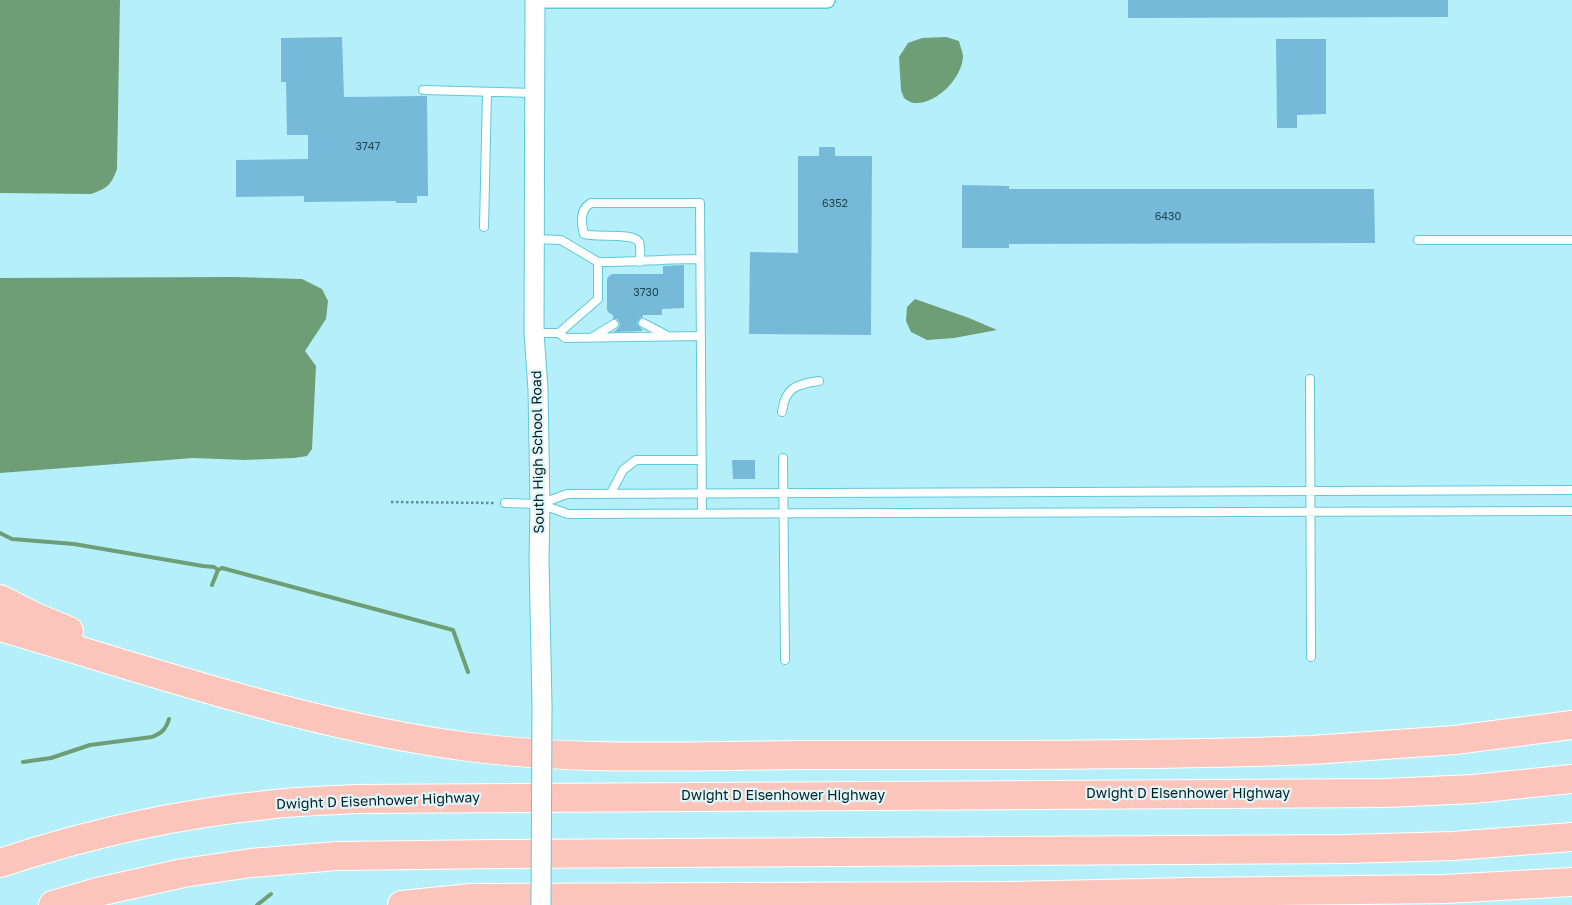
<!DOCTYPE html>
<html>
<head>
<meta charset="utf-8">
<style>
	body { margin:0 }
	canvas { display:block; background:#b5f0fa }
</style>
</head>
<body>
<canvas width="1572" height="905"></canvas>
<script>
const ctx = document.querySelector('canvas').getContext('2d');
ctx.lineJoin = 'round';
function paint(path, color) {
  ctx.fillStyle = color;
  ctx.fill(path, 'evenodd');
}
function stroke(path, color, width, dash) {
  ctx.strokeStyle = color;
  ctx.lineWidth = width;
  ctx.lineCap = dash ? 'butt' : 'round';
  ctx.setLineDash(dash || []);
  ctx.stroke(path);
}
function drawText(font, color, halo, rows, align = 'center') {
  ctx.font = font + ' "Golos Text",sans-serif';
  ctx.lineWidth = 4.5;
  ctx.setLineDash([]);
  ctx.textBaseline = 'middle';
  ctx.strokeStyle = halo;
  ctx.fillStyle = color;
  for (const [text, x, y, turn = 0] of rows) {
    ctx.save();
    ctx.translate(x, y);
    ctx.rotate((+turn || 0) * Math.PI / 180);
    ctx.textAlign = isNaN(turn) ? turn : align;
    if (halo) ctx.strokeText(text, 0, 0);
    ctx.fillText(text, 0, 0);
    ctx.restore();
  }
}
paint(new Path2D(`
	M0,0H120L117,169C111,185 108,188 91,194L0,193Z
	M946,37L959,41C960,46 963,52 963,57C962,78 936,105 914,103C911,103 907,100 904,98L901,90L899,57L908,43L922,38Z
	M235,277L302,279L322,289L328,301L326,319L305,351L316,366L312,449L307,456L294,458L245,460L193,458L0,473V278Z
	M915,299L969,318L997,330L954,338L927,340L911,332L906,321L907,307Z`), '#6d9e75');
stroke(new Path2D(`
	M0,533L12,539L74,544L203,566L214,567L218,570L222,568L453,630L468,672
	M212,585L218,570
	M23,762L51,758L90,745L152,737C162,733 166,729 169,719
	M257,905L271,894`), '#6d9e75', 4);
paint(new Path2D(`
	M1128,0H1448V17L1128,18Z
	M342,37L344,97L427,96L428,196H417V203H396V201L304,202V196L236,197V160L308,159V135H287L286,82H281V38Z
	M1276,39H1326V114L1297,115V128H1277Z
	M819,147H835V156H872L871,335L749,334L750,252L798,253V156H819Z
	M962,185L1009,186V189H1374L1375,243L1009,244V248H962Z
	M684,265V308L662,309V315H643V317L640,319L637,323L643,331L614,332L619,327L620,323L617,319H613V315L609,313L607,310V279L609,276L612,274H663V266Z
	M732,460H755V479H733Z`), '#76b9d8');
const service = new Path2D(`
	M423,90L534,93
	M484,227L487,92
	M1418,240H1572
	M598,262C633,262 666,259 700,259
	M640,262C640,256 641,247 639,242C633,232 596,238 584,234C581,223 580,209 591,203H700L702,514
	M643,323L668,336
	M534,333H559L598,299V262L561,240L535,239
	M559,333L565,338L700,336
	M593,337L614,324
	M1310,379L1311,657
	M782,412C785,388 796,384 819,381
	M783,458L785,660
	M611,493L623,470L636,460H701
	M505,503L540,504L568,514L1572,511
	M540,504L567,494L1572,490`);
const minor = new Path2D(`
	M535,0H827`);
const tertiary = new Path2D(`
	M535,0L534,333L538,389L540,504L539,559L542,705`);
const motorway = new Path2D(`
	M0,599L33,616L69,631
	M0,627C155,672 308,726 469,747C578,761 690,756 800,755C951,755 1102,756 1253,752L1312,750L1455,740L1572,725
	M0,863C87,834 176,814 267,805C296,801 326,801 355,799L1386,793L1473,789L1572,779
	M53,905L98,892L183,873L251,863L337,856L500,854L1346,849L1453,846L1572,837
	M402,905L471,898L1011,896L1189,892L1445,889L1572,882`);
stroke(service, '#5cc9da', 10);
stroke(minor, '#5cc9da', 18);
stroke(tertiary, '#5cc9da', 21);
stroke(motorway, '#fff', 30);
stroke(new Path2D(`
	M391,502L496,503`), '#5f8d95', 2.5, [2.5, 2.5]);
stroke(service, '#fff', 8);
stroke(minor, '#fff', 15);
stroke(tertiary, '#fff', 19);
stroke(motorway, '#fbc5bc', 28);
const tertiaryBridge = new Path2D(`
	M541,905L542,705`);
stroke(tertiaryBridge, '#5cc9da', 21, []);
stroke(tertiaryBridge, '#fff', 19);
drawText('11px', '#1e4752', null, [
	["3747",368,147],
	["6352",835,204],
	["6430",1168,217],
	["3730",646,293]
]);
drawText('14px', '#002126', '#e2f5f8', [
	["South High School Road",538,452,-91],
	["Dwight D Eisenhower Highway",1188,794],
	["Dwight D Eisenhower Highway",783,796],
	["Dwight D Eisenhower Highway",378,801,-2]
]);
</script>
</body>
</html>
